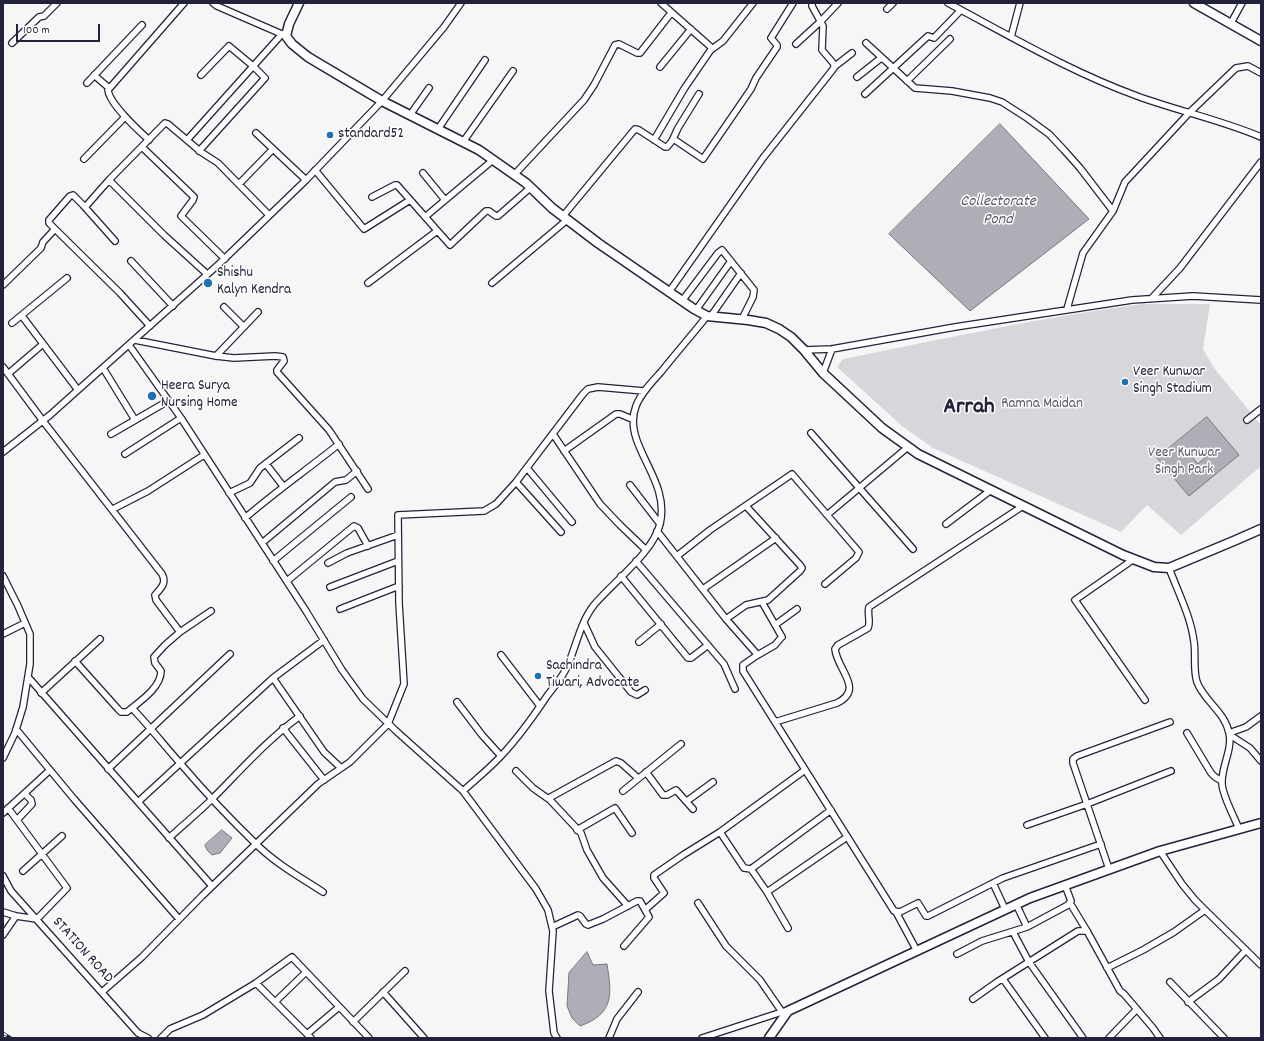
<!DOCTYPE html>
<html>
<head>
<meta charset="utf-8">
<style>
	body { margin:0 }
	#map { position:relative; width:1264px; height:1041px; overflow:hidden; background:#f6f6f7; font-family:Dekko,sans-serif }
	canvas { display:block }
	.frame { position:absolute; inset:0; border:4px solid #22223b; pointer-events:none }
	.scale { position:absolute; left:16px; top:24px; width:84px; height:18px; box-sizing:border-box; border:2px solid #22223b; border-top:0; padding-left:5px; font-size:12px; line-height:14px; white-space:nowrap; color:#22223b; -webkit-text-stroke:3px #fff; paint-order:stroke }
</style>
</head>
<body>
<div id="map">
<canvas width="1264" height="1041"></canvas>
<div class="frame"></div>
<div class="scale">100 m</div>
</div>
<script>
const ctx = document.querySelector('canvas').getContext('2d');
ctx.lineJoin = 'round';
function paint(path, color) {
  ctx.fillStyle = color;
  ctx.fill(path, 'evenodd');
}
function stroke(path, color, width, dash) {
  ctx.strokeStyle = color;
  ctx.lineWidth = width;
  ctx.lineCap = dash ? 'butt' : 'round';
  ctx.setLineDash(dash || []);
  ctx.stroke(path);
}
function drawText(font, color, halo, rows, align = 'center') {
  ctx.font = font + ' Dekko,sans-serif';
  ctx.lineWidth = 3;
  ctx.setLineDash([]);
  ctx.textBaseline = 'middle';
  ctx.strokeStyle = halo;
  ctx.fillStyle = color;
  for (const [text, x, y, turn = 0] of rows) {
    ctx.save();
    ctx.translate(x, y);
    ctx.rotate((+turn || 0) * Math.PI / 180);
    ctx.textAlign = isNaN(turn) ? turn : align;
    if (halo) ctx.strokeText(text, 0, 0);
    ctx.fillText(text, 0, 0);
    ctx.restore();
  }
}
paint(new Path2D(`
	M1143,304H1210L1203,349L1214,368L1261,425V466L1181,535L1147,505L1121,532L933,448L902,426L837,367L843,359C943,339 1042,317 1143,304Z`), '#d7d7db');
const water = new Path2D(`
	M1000,124L1089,219L970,311L889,234Z
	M1207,417L1239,455L1189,496L1157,458ZM1200,450L1206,457L1198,464L1192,457Z
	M222,830L232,838L220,853L212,855L207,850L205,845Z
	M587,952L593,965L607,964C612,995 614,1014 580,1026L572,1018L567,1006L569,973Z`);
paint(water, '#aeaeb7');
stroke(water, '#767685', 1);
const street = new Path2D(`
	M213,3L217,6L284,35
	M948,3C1010,36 1071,72 1137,96C1178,111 1221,120 1261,137
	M887,9L893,3
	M1231,23L1242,3
	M1011,37L1020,3
	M12,43L39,17L44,16L57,3
	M866,43L915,88L952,91L990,98L1002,102L1027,118L1049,134L1064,150L1080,168L1113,211
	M796,44L821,21L838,3
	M712,49L723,41L753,3
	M660,67L691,29
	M834,67L852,53
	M94,75L109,88
	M857,77L881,58
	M907,81L950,39
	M87,83L142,25
	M865,94L928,36L934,38L961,10
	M410,115L429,88
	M438,129L485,60
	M256,133L306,180
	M149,140C139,131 109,103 108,90L184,3
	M187,140L282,34
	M654,140L684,89L712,48L661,3
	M672,141L678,128L699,94
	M463,142L513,71
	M142,147L194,197L193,200L181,216L225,259
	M199,151L265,78L253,66L229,46L201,75
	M84,159L125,117
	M315,170L364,229L410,200
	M423,173L445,200
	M514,175L584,100L594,85L615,45L619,44L637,53H640L671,13
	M109,180L164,235L207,274
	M239,184L273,149
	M372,197L395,185H397L450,245L486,211H489L496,216H498L530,188
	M83,205L115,241
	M563,216L635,129L639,130L665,147H667L672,141L675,140L703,159L751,89L756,78L777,47V45L771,38L793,3
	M425,217L493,160
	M55,229L120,293L150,326
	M131,261L173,306
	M368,283L437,231
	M492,283L567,220
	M3,285L41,248L43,242L55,229L49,223V220L70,196L73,195L84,206L87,205L109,180L165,123L168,124L201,152L218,163L269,215
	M669,292L763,158L834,68V64L822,50L823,26L812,6V3
	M1152,298L1180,268L1261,162
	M682,301L718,253L722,250L754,290L753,297L742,319
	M224,307L244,327
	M1067,309L1083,253L1113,211L1125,182L1189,113L1236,68L1248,66L1261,73
	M696,310L731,261
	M22,316L78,390
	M711,316L741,273
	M12,323L67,278
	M135,340L216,356L234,358L275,356L283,357L284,361L277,370V372L329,430L368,489
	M129,345L181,418L306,611L342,670L363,699L395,730L463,791L536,889L548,910L553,931L549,991L554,1033L557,1038
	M804,350L832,349L955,327L1132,300L1193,296L1261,300
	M216,356L258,312
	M3,367L43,421L162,574C167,583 161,588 155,595L156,600L180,632L165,645L154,657L155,663L161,671C161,688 139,702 127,712H121L118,709L75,661
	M103,368L135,420
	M823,373L832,349
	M8,374L43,344
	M1247,420L1261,409
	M811,433L913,549
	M111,434L168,401
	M553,434L600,504L620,525L646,550
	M564,451L616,414H620L632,419
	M3,452L50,415L219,264L306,180L382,101L444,27L461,3
	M125,454L181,418
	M266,464L283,486
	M527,468L572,522
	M516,482L561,532
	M630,485L660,524
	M229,493L250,483L260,468L299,438
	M113,509L148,491L204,455
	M827,515L908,447
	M245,518C275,492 308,469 339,444
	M946,524L991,490
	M657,531L726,619L756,653V656L743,665V671L894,911L900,912L918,903L926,916H928L1003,878L1101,844
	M262,543L335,482L346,480L357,471
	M677,556L710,530L792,474L859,552L856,558L825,584
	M1134,559L1075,600L1145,700
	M273,561L351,497
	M636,561L724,664L735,689
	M328,563L347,553L398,535
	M1169,568C1178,592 1191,617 1194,642C1196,655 1193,670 1197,682C1204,701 1225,712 1229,733C1233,749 1221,767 1222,784C1223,797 1234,816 1239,829
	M3,576L18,606L30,634V664L23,707L15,733L3,758
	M621,576L688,658H691L708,645
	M287,581L354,526L358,528L368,546
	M330,587L398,561
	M703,589L776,538
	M762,602L782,637
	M340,609L399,586
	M726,619L746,605L768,600L800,571L802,568L800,565L746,506
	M584,623L595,647L631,692L637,695L645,690
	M775,625L797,609
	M180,632L211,611
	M3,634L25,623
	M639,642L661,624
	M501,655L540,706
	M756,656L775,645L780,639
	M28,677L212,886
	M273,678L324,752L341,768
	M41,693L100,639
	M457,702L482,735L501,756
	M132,708C149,726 164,745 180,763C204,791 229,818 256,844C275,863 300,877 323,892
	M775,722L837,703C865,689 837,670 835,649L838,645L868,628C871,622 867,614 869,607L1023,506
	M283,728L324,780
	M16,729L74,799L179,919
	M1187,733L1211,773L1215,777L1222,781
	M1229,733L1246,727L1261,716
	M1230,735L1250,748L1261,761
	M108,769L230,654
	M516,771L533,788L550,800L581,833L587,850L603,878L628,906
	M646,772L663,795H667L676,790L693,809
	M463,791C475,780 489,769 501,756C518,738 533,717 547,696C553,688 561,679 566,669C576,649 579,624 594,605C613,582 653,553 660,524C671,478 621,445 636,406C641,393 652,382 661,372C676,353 692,335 707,316
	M623,791L681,744
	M549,798L616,761L621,763L638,778
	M687,801L713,782
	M138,802L273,678L324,640
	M3,813L50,770
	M17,820L32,804L31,800L25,794
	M1027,825L1087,804L1171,771
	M577,830L615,808L632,833
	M720,832L744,868L751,869L767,892L788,928
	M169,838C183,825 199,812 212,799C241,770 267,740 300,716
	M1160,851L1182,884L1195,900L1261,965
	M751,869L831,810
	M1109,869L1073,763V759L1077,756L1170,722
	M23,871L62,836
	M3,876L11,891L138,1033L148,1038
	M993,883L1005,909
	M767,892L847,837
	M698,903L726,946L760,980L782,1012
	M1070,903L1087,931
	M1016,904L1027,927
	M646,909L664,893L654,878V875L683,855L720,832L805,770
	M3,912L16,916L37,919L67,888L8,808
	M896,912L917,951
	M552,927L578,915L580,916L586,924L588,925L603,919L637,901H640L649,917L624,946
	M1013,932L1029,962L1083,1038
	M3,935L16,916
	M957,954L982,941L1027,927L1068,905L1071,901L1065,885
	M1107,968L1143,950L1174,932L1205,910
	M1003,979L1045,1038
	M1170,982L1224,1038
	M256,983L311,1038
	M102,992L142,957L202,896L318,784L350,762L388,724L404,684L399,603L398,515L484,511L496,504L516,482L583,394L588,389L598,387L644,391
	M383,992L424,1038
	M973,999L997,982L1078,931H1087L1120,991L1124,994L1153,1028L1160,1038
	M275,1002L306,972
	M1188,1002L1219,979L1246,950
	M353,1022L405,971
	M307,1034L339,1007
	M161,1038L170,1029L203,1015L256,983L292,957L369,1038
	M609,1038L617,1019L638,992
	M702,1038L785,1011
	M1109,1038L1137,1009`);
const secondary = new Path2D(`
	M299,3L289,24L286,36L292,44L308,57L382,101L479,150L526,183L552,208L598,243L694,309L707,316L748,320L766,323L779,329L791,337L804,350L823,373L882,428L918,454L1123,555L1154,567L1169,568L1236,540L1261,529
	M1194,3L1261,41
	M769,1038L788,1011L1030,898L1160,851L1261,823`);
stroke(street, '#22223b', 8);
stroke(secondary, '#22223b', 11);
stroke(street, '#fff', 5.5);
stroke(secondary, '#fff', 8);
const rail = new Path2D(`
	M3,1033L11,1038`);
stroke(rail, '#22223b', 3);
stroke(rail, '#fff', 1.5, [4.5]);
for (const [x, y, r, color] of [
	[330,135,4,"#1f6fb2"],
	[208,283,5,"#1f6fb2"],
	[1125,382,4,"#1f6fb2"],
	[152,396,5,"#1f6fb2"],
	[538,676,4,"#1f6fb2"]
]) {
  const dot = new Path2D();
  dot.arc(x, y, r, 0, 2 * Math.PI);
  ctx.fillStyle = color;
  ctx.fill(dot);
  stroke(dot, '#fff', 1.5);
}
drawText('15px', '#22223b', '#fff', [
	["standard52",338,135],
	["Shishu",217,274],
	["Kalyn Kendra",217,291],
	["Veer Kunwar",1133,373],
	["Singh Stadium",1133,390],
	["Heera Surya",161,387],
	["Nursing Home",161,404],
	["Sachindra",546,667],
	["Tiwari, Advocate",546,684]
], 'left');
drawText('15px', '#58586b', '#fff', [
	["Ramna Maidan",1042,405],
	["Veer Kunwar",1184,454],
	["Singh Park",1184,471]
]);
drawText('15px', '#22223b', '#fff', [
	["STATION ROAD",82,951,48]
]);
drawText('italic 16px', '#5a5a6d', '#fff', [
	["Collectorate",998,203],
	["Pond",998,221]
]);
drawText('bold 23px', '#22223b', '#fff', [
	["Arrah",969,409]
]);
</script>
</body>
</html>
